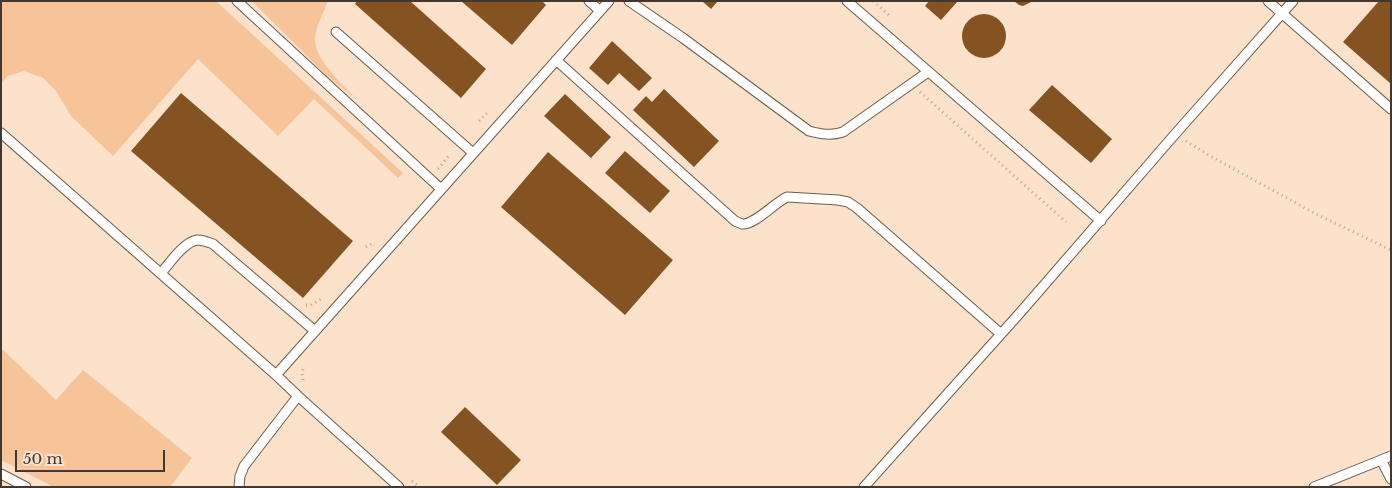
<!DOCTYPE html>
<html>
<head>
<meta charset="utf-8">
<style>
	body { margin:0 }
	#map { position:relative; width:1392px; height:488px; overflow:hidden; background:#fce1cb; font-family:"Libre Baskerville",serif }
	canvas { display:block }
	.frame { position:absolute; inset:0; border:2px solid #433830; pointer-events:none }
	.scale { position:absolute; left:15px; top:450px; width:150px; height:22px; box-sizing:border-box; border:2px solid #433830; border-top:0; padding-left:6px; font-size:15px; line-height:18px; white-space:nowrap; color:#433830; -webkit-text-stroke:4px #fce1cb; paint-order:stroke }
</style>
</head>
<body>
<div id="map">
<canvas width="1392" height="488"></canvas>
<div class="frame"></div>
<div class="scale">50 m</div>
</div>
<script>
const ctx = document.querySelector('canvas').getContext('2d');
ctx.lineJoin = 'round';
function paint(path, color) {
  ctx.fillStyle = color;
  ctx.fill(path, 'evenodd');
}
function stroke(path, color, width, dash) {
  ctx.strokeStyle = color;
  ctx.lineWidth = width;
  ctx.lineCap = dash ? 'butt' : 'round';
  ctx.setLineDash(dash || []);
  ctx.stroke(path);
}
paint(new Path2D(`
	M1,1H216L403,173L398,178L314,99L278,136L198,59L113,156L71,116L56,91L43,78L24,71L8,76L1,83Z
	M252,1H328C324,12 315,28 315,39C314,59 343,85 356,99L326,75Z
	M1,348L56,400L83,370L192,458L170,487H54L1,460Z`), '#f7c49a');
paint(new Path2D(`
	M357,1H410L486,69L461,98L355,4Z
	M461,1H542L546,5L512,45Z
	M702,1H718L711,9Z
	M929,1H958L941,20L925,6Z
	M1014,1H1033L1023,6L1019,5Z
	M1379,1H1391V84L1343,42Z
	M962 36a22 22 0 1 1 44 0a22 22 0 1 1-44 0Z
	M612,41L652,78L639,91L619,73L608,85L589,68Z
	M1052,85L1112,139L1091,163L1029,110Z
	M664,89L719,141L694,167L633,110L646,96L652,102Z
	M181,93L353,241L303,298L131,151Z
	M565,94L611,137L591,158L544,116Z
	M625,151L670,191L650,213L605,173Z
	M548,152L673,260L625,315L501,207Z
	M465,407L521,460L497,485L441,432Z`), '#855322');
const service = new Path2D(`
	M237,1L441,189
	M589,1L600,11
	M629,1L683,38L809,131C821,134 831,136 843,132L928,72
	M847,1L1101,221
	M1268,1L1391,109
	M336,32L473,153
	M556,60L735,221C735,221 742,224 742,224C755,225 774,203 787,197L838,200L848,202L857,208L1001,334
	M1,133L276,375L298,396L399,487
	M161,273C170,263 184,242 197,240C203,240 208,242 213,244L315,331
	M276,375L609,1
	M1381,460L1391,479
	M1,474L26,487
	M239,487L240,476L244,466L298,396
	M864,487L1019,314L1176,133L1293,1
	M1314,487L1391,456`);
stroke(service, '#725c49', 11);
stroke(new Path2D(`
	M873,1L890,16
	M920,92L1066,222
	M479,121L488,112
	M1186,141L1205,153L1316,214L1391,250
	M438,169L450,154
	M366,247L373,243
	M306,305H311L321,299
	M303,380L302,372L304,367
	M412,481L419,487`), '#bba594', 3, [1, 4]);
stroke(service, '#fff', 9);
</script>
</body>
</html>
